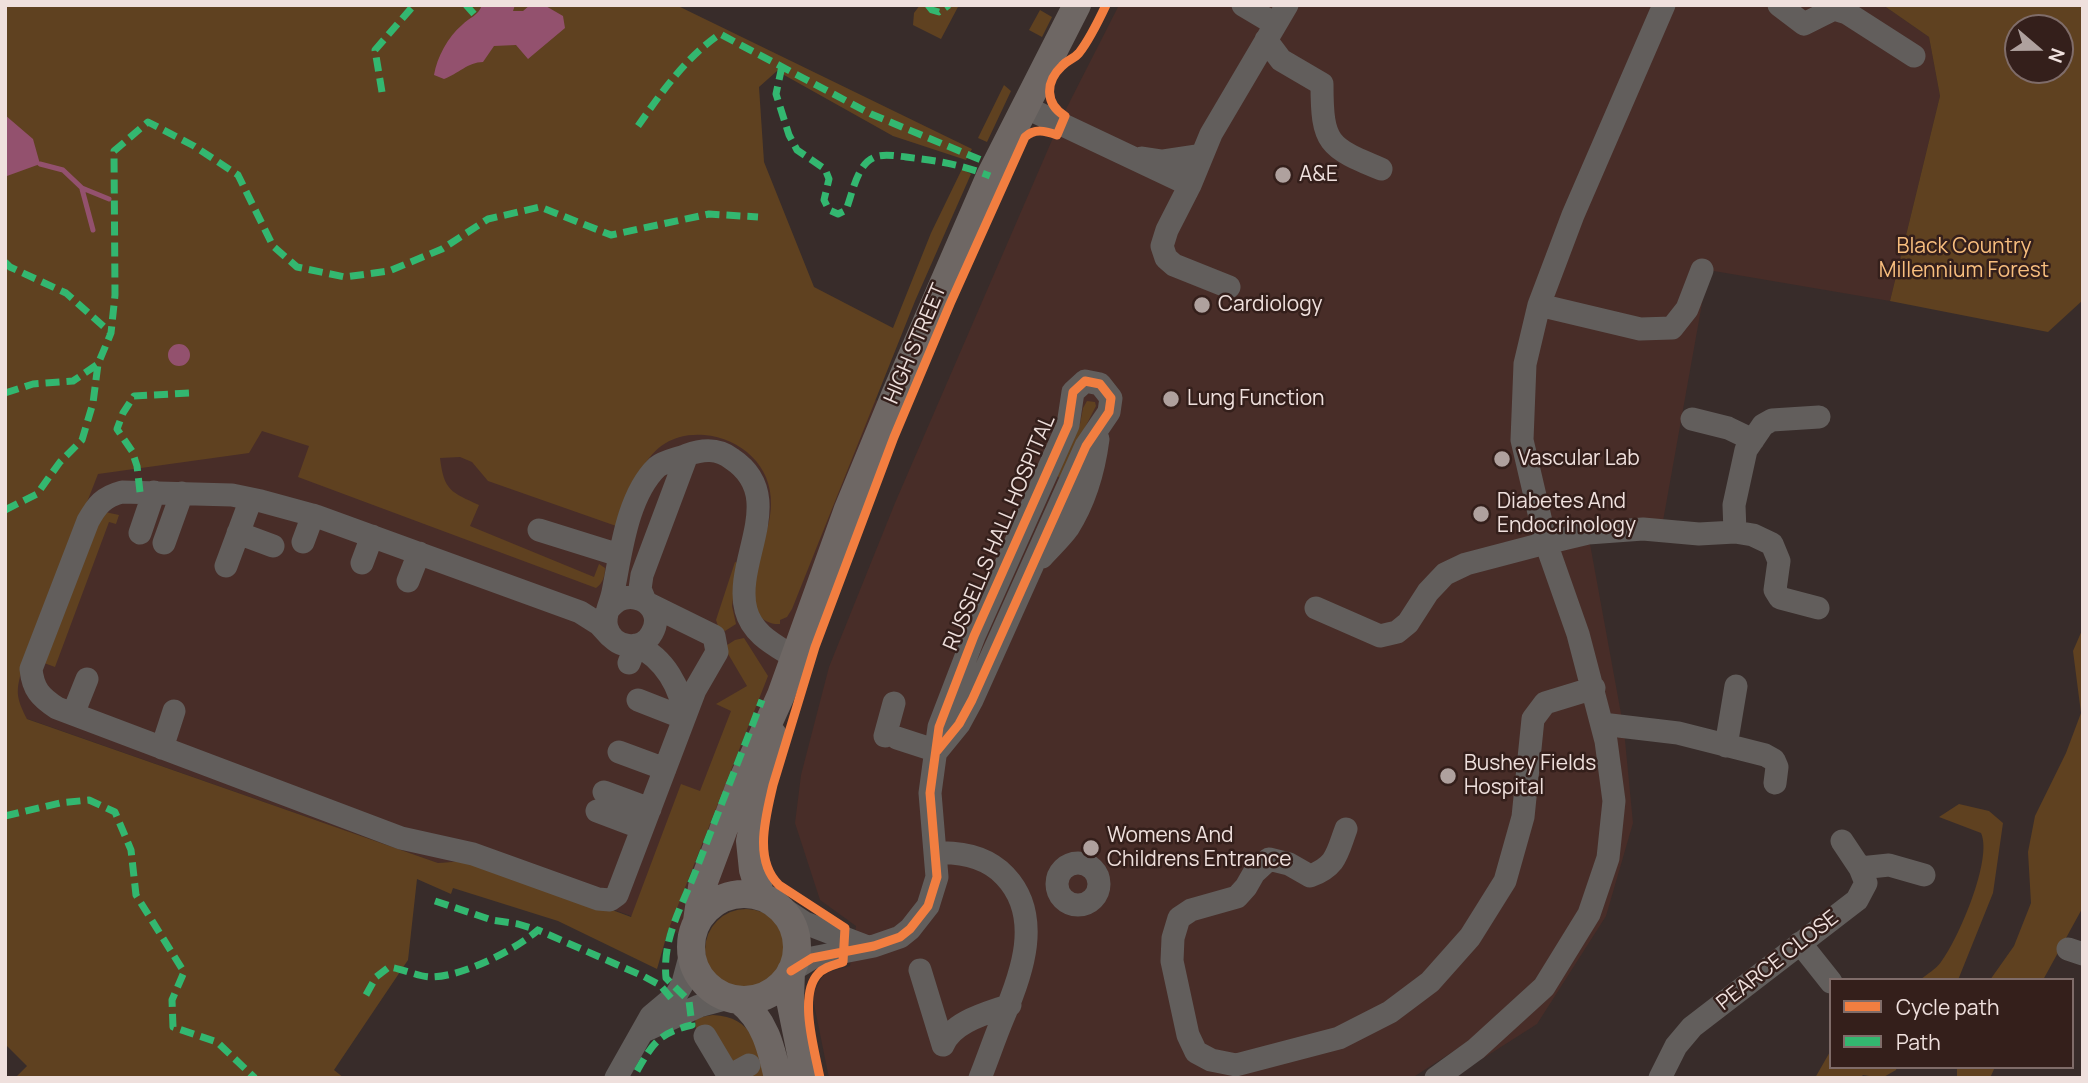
<!DOCTYPE html>
<html>
<head>
<meta charset="utf-8">
<style>
	body { margin:0 }
	#map { position:relative; width:2088px; height:1083px; overflow:hidden; background:#382c2a; font-family:Manrope,sans-serif }
	canvas { display:block }
	.frame { position:absolute; inset:0; border:7px solid #efe0dd; pointer-events:none }
	.legend { position:absolute; left:1829px; top:978px; width:245px; height:91px; box-sizing:border-box; background:#341f1b; border:2px solid #7f6c69; margin:0; padding:9px 12px; list-style:none; font-size:21px; color:#efe0dd }
	.legend li { display:flex; align-items:center; gap:14px; height:35px }
	.legend b { width:35px; border:2px solid #7f6c69 }
	.north { position:absolute; left:2004px; top:14px; width:70px; height:70px; box-sizing:border-box; background:#341f1b; border:2px solid #7f6c69; border-radius:50%; rotate:110deg; font-size:19px; font-weight:700; line-height:28px; text-align:center; color:#efe0dd }
	.north::after { content:''; display:block; margin:auto; width:24px; height:32px; background:#afa19e; clip-path:polygon(50% 0,100% 100%,50% 72%,0 100%) }
</style>
</head>
<body>
<div id="map">
<canvas width="2088" height="1083"></canvas>
<div class="frame"></div>
<ul class="legend">
<li><b style="height:9px;background:#f27e40"></b>Cycle path</li>
<li><b style="height:9px;background:#33b770"></b>Path</li>
</ul>
<div class="north">N</div>
</div>
<script>
const ctx = document.querySelector('canvas').getContext('2d');
ctx.lineJoin = 'round';
function paint(path, color) {
  ctx.fillStyle = color;
  ctx.fill(path, 'evenodd');
}
function stroke(path, color, width, dash) {
  ctx.strokeStyle = color;
  ctx.lineWidth = width;
  ctx.lineCap = dash ? 'butt' : 'round';
  ctx.setLineDash(dash || []);
  ctx.stroke(path);
}
function drawText(font, color, halo, rows, align = 'center') {
  ctx.font = font + ' Manrope,sans-serif';
  ctx.lineWidth = 5;
  ctx.setLineDash([]);
  ctx.textBaseline = 'middle';
  ctx.strokeStyle = halo;
  ctx.fillStyle = color;
  for (const [text, x, y, turn = 0] of rows) {
    ctx.save();
    ctx.translate(x, y);
    ctx.rotate((+turn || 0) * Math.PI / 180);
    ctx.textAlign = isNaN(turn) ? turn : align;
    if (halo) ctx.strokeText(text, 0, 0);
    ctx.fillText(text, 0, 0);
    ctx.restore();
  }
}
paint(new Path2D(`
	M1119,5H1883L1929,37L1940,96L1890,301L1708,270L1663,521L1600,530L1590,544L1624,730L1633,823L1606,916L1537,1024L1482,1059L1471,1040L1412,1078H829L814,1004V993L822,977L829,972L850,966L856,926L820,900L795,823L801,775L829,667L895,503L1062,117Z
	M127,339L836,384L898,409L775,745L748,893L734,894L716,902L705,910L697,921L691,938L478,860L438,863L5,711V676Z`), '#482d28');
paint(new Path2D(`
	M5,5H676L972,149L966,160L893,136L777,71L759,87L764,162L814,287L893,328L931,233L962,169L971,174L915,301L792,609L787,617L780,620V624C762,625 752,610 752,593C752,567 771,531 771,504C772,466 741,438 704,435C646,431 635,483 619,527L488,481L472,462L460,457L440,458C444,491 451,492 479,505L470,526L594,577L599,564L605,568C605,576 603,583 596,588L298,477L309,446L262,431L249,453L98,474L23,666C16,690 15,696 27,719L438,863L478,860L631,917L681,784L700,791L731,711L716,704L747,686L724,647L735,640L744,638L768,676L668,931L657,969L558,921L453,888L451,894L417,879L408,960L334,1070L344,1078H15L27,1066L5,1044Z
	M920,5H959L941,39L913,25L914,13Z
	M1883,5H2083V300L2048,332L1890,301L1940,96L1929,37ZM2018,28H2060V70H2018Z
	M1040,10L1052,17L1042,37L1029,30Z
	M1004,85L1011,91L987,142L978,138Z
	M1087,401L1095,402L1096,406L1079,439L1065,480L1053,474L1080,424L1083,408Z
	M105,512L119,515L116,524L109,522L55,667L44,663L101,515Z
	M735,562L738,563L732,606L736,624L725,631L719,629L716,620Z
	M2083,628V907L2043,980H1990L2014,946L2031,903L2028,852L2035,816L2066,753L2081,713L2073,651Z
	M1959,804L1989,811L2003,823L1993,893L1958,980H1920C1927,974 1936,969 1941,962C1958,940 1993,859 1981,833L1939,817Z
	M705 950a41 41 0 1 1 82 0a41 41 0 1 1-82 0Z
	M713,1015C754,1017 756,1046 770,1078H740L732,1062L696,1031L695,1018Z
	M1831,1050V1067H1897L1896,1070L1882,1078L1863,1075L1860,1078H1815Z
	M1957,1067H1995L1990,1078H1957Z`), '#5f4120');
paint(new Path2D(`
	M482,5H515L513,11H523L530,5H544L563,16L565,28L528,59L516,45L494,46L483,62C468,62 458,74 444,79L434,75C437,57 448,37 462,25C470,17 478,16 482,5Z
	M5,115L33,139L40,164L7,176Z
	M168 355a11 11 0 1 1 22 0a11 11 0 1 1-22 0Z`), '#93516e');
stroke(new Path2D(`
	M40,164L63,170L82,188L109,199
	M82,189L93,230`), '#93516e', 5);
stroke(new Path2D(`
	M1243,5L1275,24
	M1779,5L1804,24L1834,9L1847,13L1914,56
	M1266,40L1281,60L1322,84C1322,144 1328,147 1381,169
	M1025,107L1190,185
	M1142,158L1162,161L1202,155
	M1229,287L1174,265L1166,258L1162,246L1167,230L1190,185L1211,134L1287,5
	M1539,305L1640,329L1672,328L1687,309L1702,270
	M1692,419L1728,428L1753,440
	M687,455C703,449 718,448 732,459C789,497 733,561 746,610C752,634 775,645 794,657
	M539,530L619,555
	M1735,532L1734,505L1746,450L1763,425L1772,420L1819,417
	M140,533L154,492
	M238,533L273,546
	M303,542L313,515
	M164,543L182,493
	M1042,557C1051,547 1061,538 1068,528C1085,501 1094,470 1098,439
	M362,563L372,536
	M226,566L251,499
	M408,581L419,553
	M1316,608L1380,636L1397,632L1408,623L1428,592L1445,574L1466,564L1546,543L1588,533L1643,529L1699,534L1735,532L1753,535L1772,544L1779,561L1775,590L1780,598L1818,608
	M607,612C625,581 668,605 652,633C642,652 613,649 607,628C603,616 611,603 613,592C621,553 627,496 657,467C664,461 678,459 687,455L642,575L640,589L645,601
	M610,636L599,624L580,612L316,516L261,501L232,495L122,492C103,497 97,505 88,521L31,669C33,689 40,697 57,708L401,838L473,854L598,899L610,900L617,895L695,690L717,652L714,636L649,604
	M629,663L636,645C664,658 682,688 684,718
	M638,700L684,718
	M73,714L87,679
	M1602,724L1678,733L1765,755L1774,760L1777,767L1775,783
	M885,736L894,703
	M897,738L937,751
	M1726,746L1736,686
	M162,748L174,711
	M619,752L665,769
	M604,792L650,809
	M597,811L642,828
	M1346,829C1337,853 1337,866 1310,876L1289,864L1269,859L1254,873L1246,887L1237,897L1191,910L1179,918L1173,938L1172,961L1188,1035L1196,1052L1211,1060L1236,1065L1339,1038L1390,1012L1430,982L1470,937L1505,881L1523,817L1533,719L1545,703L1594,688
	M936,853C960,852 987,857 1005,876C1043,916 1022,974 1003,1018C995,1037 988,1058 980,1078
	M1057 884a21 21 0 1 1 42 0a21 21 0 1 1-42 0Z
	M1860,868L1889,865L1924,875
	M773,902L805,923L865,946
	M1800,943L1831,982
	M2068,949L2083,954
	M920,970L943,1045
	M791,971L812,958L874,946L900,937L910,929L928,906L937,877L930,793L939,727L974,636L1068,425L1073,392L1085,381L1100,384L1111,398L1109,412L1086,446L972,700L959,724L937,751
	M646,1030L699,1006L729,998
	M705,1036L730,1078
	M943,1045C953,1021 988,1013 1010,1005
	M729,1076L749,1065
	M616,1078L651,1016L676,995L683,983L691,953
	M1436,1078L1476,1049L1544,987L1589,914L1608,858L1614,801L1606,741L1578,634L1546,543L1522,440L1525,364L1539,305L1573,215L1664,5
	M1660,1078L1676,1046L1692,1027L1857,900L1866,883L1860,868L1842,841`), '#625e5c', 23);
stroke(new Path2D(`
	M691 947a53 53 0 1 1 106 0a53 53 0 1 1-106 0Z
	M761,896L753,870L750,841L773,735
	M697,921L702,887L739,788L781,695L848,509L895,395L990,176L1077,5
	M791,971L790,1000L806,1078
	M739,1000C765,1020 771,1047 778,1078`), '#6e6764', 28);
stroke(new Path2D(`
	M466,5L474,14
	M928,5L932,10L939,12L949,5
	M782,66L776,94L789,135L797,150L825,169L829,179L824,200L829,210L838,214L846,210C852,195 857,165 873,158C882,153 896,156 906,157C938,161 960,164 990,176
	M382,92L375,50L414,5
	M638,126C661,93 686,57 720,34L871,114L981,160
	M5,262L10,267L66,293L111,333
	M5,393L33,384L73,381L98,364L111,333L115,295L114,151L148,122L194,146L238,175L273,246L297,267L345,277L389,271L442,249L488,219L540,207L611,235L709,214L758,217
	M140,492L137,466L132,451L117,429L123,413L134,396L191,393
	M5,510L37,494L60,462L82,440L93,403L98,364
	M5,816L60,803L89,800L115,812L131,850L136,895L184,972L172,1000L173,1027L217,1042L255,1078
	M435,901L492,920L518,924L538,930
	M366,995L376,977L389,967C403,969 419,977 432,977C464,976 515,950 538,930L643,976L660,985L671,998
	M637,1071C653,1043 659,1033 692,1025L689,1001L666,978C662,936 684,903 698,865C719,810 741,755 762,700`), '#33b770', 7, [14, 7]);
stroke(new Path2D(`
	M791,971L812,958L874,946L900,937L910,929L928,906L937,877L930,793L939,727L974,636L1068,425L1073,392L1085,381L1100,384L1111,398L1109,412L1086,446L972,700L959,724L937,751
	M820,1078C815,1052 798,995 818,974C824,967 834,965 843,962L845,928L779,885C753,860 766,816 773,785L815,647L894,437L950,304L1025,137C1035,128 1045,131 1057,135L1065,116C1045,104 1045,82 1062,66C1067,60 1074,59 1079,53C1090,39 1098,22 1106,5`), '#f27e40', 9);
for (const [x, y, r, color] of [
	[1283,175,9,"#afa19e"],
	[1202,305,9,"#afa19e"],
	[1171,399,9,"#afa19e"],
	[1502,459,9,"#afa19e"],
	[1481,514,9,"#afa19e"],
	[1448,776,9,"#afa19e"],
	[1091,848,9,"#afa19e"]
]) {
  const dot = new Path2D();
  dot.arc(x, y, r, 0, 2 * Math.PI);
  ctx.fillStyle = color;
  ctx.fill(dot);
  stroke(dot, '#341f1b', 2.5);
}
drawText('21px', '#efe0dd', '#341f1b', [
	["A&E",1299,175],
	["Cardiology",1218,305],
	["Lung Function",1187,399],
	["Vascular Lab",1518,459],
	["Diabetes And",1497,502],
	["Endocrinology",1497,526],
	["Bushey Fields",1464,764],
	["Hospital",1464,788],
	["Womens And",1107,836],
	["Childrens Entrance",1107,860]
], 'left');
drawText('21px', '#f8be7e', '#341f1b', [
	["Black Country",1964,247],
	["Millennium Forest",1964,271]
]);
drawText('21px', '#efe0dd', '#341f1b', [
	["HIGH STREET",916,344,-67],
	["RUSSELLS HALL HOSPITAL",1000,533,-67],
	["PEARCE CLOSE",1778,961,-38]
]);
</script>
</body>
</html>
